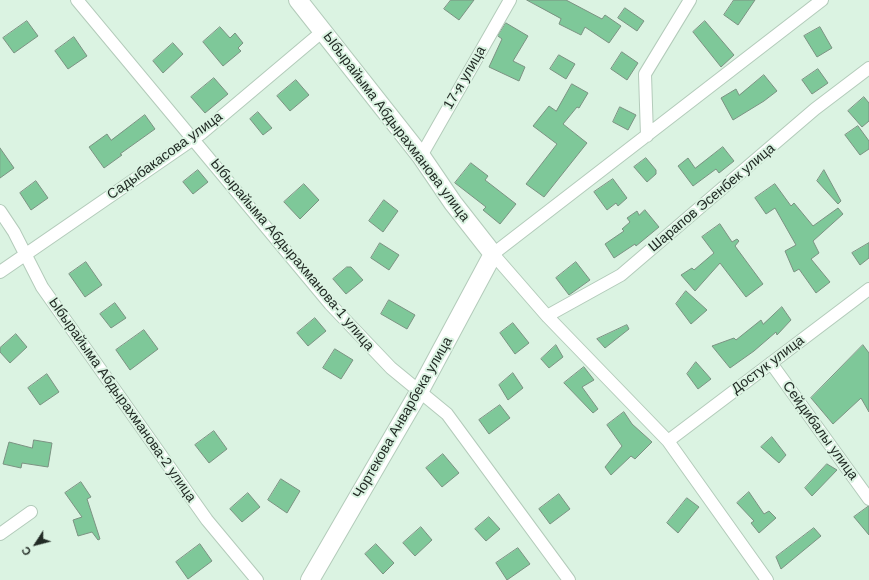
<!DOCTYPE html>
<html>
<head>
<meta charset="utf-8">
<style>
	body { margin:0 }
	#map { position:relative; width:869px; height:580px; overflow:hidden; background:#dbf3e2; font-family:Arial,sans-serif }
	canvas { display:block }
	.north { position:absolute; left:16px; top:524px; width:40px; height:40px; -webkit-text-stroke:3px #dbf3e2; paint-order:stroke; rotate:234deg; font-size:11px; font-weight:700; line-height:16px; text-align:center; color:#222b25 }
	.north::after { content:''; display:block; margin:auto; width:14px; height:18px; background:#222b25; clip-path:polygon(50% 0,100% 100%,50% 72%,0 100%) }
</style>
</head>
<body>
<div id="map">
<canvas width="869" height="580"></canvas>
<div class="north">С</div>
</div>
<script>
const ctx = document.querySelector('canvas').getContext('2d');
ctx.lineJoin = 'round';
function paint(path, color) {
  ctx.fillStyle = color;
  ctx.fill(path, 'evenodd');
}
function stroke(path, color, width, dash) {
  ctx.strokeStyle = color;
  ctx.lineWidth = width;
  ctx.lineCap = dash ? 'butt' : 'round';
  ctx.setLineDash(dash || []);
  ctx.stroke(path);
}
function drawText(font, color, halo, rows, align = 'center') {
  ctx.font = font + ' Arial,sans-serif';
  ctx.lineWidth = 4;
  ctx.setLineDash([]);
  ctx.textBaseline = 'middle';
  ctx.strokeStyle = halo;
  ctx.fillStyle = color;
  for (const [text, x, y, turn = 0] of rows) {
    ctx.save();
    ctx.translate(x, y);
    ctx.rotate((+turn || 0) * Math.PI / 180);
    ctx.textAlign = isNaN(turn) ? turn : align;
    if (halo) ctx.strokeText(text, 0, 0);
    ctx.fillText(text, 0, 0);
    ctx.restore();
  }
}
const building = new Path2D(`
	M451,0H474L459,20L444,9Z
	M527,0H566L602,19L605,15L621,26L609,43L585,27L581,35L559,24L561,19Z
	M734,0H755L738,25L724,15Z
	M625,8L644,21L637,31L618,18Z
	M27,21L38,36L14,53L3,38Z
	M705,21L734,55L721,67L693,32Z
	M506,23L528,36L513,61L525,67L519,81L489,67L502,39L498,36Z
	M220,27L230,38L235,33L243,43L238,48L241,51L223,66L203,42Z
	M820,27L832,48L817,57L804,36Z
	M74,37L87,56L68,69L55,51Z
	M173,43L183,54L163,73L153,61Z
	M622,52L638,63L627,80L611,69Z
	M559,55L575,64L566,79L550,69Z
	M818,69L828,83L812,94L802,80Z
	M764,75L777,91L764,101L733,120L721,98L736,89L739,95Z
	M214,78L228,94L205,113L191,97Z
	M296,80L309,95L290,111L277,96Z
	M572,84L588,93L579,108L577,107L563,124L587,143L544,197L526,184L557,144L533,126L549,106L556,111Z
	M864,97L869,103V121L862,127L848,111Z
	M620,107L636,115L628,130L613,122Z
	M258,112L272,128L263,135L250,119Z
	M145,115L155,129L120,154L122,155L104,168L89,147L107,134L111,140Z
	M858,126L869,141V149L860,155L845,135Z
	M723,147L734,161L719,173L716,169L693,186L678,166L688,158L695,168Z
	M0,148L14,168L0,178Z
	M646,158L656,170V174L647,182L634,167Z
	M471,163L488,176L485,180L516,204L500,224L483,210L486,207L455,183Z
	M198,170L208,182L193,194L183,182Z
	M824,170L841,201L838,204L817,181Z
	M613,179L627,198L618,206L616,203L607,210L594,192Z
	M36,181L48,198L31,210L20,193Z
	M304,184L319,200L300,219L284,202Z
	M775,184L791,206L794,203L813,226L838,208L843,214L813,241L819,253L811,259L830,282L816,293L799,269L794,272L785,251L796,245L775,208L766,214L755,198Z
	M384,200L398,211L383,232L369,221Z
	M645,210L659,227L636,246L635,244L614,258L605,244L624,231L622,229L630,222L627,218L637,211L639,215Z
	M720,224L732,242L737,239L739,241L735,246L763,284L746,297L720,263L695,291L681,275L692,268L694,270L714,253L702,237Z
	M380,243L399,255L389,270L371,258Z
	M869,243V258L860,265L852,253Z
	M86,262L102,285L85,297L69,274Z
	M576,262L590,280L569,295L556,278Z
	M347,267H351L363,280L346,294L333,279Z
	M686,291L707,310L691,324L676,304Z
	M389,300L415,315L407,329L381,314Z
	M115,303L126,318L111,328L100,314Z
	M782,307L791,320L777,335L776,332L754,351L730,368L712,346L734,338L736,340L761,320L763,324Z
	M315,318L326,331L308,346L297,333Z
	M513,323L529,343L515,354L500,333Z
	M627,325L629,329L605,348L597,339Z
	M144,330L158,349L130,370L116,350Z
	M16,334L27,347L10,363L0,352V348Z
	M556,345L563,357L549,368L541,359Z
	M863,345L869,353V412L861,398L833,424L811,398Z
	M335,349L353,360L341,379L323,368Z
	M696,362L711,379L698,389L687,374Z
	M584,367L594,380L582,387L598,409L593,413L564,383Z
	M513,373L523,388L508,400L499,385Z
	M47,374L59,392L40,405L28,388Z
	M500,405L510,418L489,434L479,420Z
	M624,412L632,424L652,442L635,459L631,456L611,475L605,467L622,446L607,425Z
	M214,431L227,449L209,463L195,445Z
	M772,437L786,455L779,463L761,447Z
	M34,440L52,443L48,467L22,463L21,468L3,464L9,442L32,448Z
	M443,454L459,473L442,487L426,468Z
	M827,464L837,470L812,496L805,488Z
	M281,479L300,491L287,513L268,500Z
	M81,482L91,497L87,499L100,539L98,540L92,532L78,536L73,520L82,517L65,493Z
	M749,492L764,514L769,511L776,518L759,533L751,523L754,521L737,503Z
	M248,493L260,507L242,522L230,509Z
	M559,494L570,509L550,524L539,509Z
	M687,498L699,507L678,533L667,523Z
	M869,506V535L854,517Z
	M489,517L500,529L486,541L475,529Z
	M421,527L432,540L415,556L403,543Z
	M814,528L821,536L781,569L776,557Z
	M200,544L212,561L188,579L176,562Z
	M376,544L394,563L383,574L365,554Z
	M518,548L530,564L507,580L496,563Z`);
paint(building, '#7ec899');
stroke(building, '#7b9282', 1);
const street = new Path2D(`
	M77,0L330,304L391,368L447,414L569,580
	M647,136L645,74L690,0
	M421,156L510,0
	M0,211L14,232L42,287L207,520L257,580
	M0,272L202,133L323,31
	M547,316L621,275L815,109L869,68
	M771,363L869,499
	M668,441L869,289
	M0,534L31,512
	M767,580L668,441L547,316L493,254L822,0`);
const secondary = new Path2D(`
	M298,0L421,156L453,203L493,254L419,392L310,580`);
stroke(street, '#b3cbba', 14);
stroke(secondary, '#b3cbba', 20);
stroke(street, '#fff', 12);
stroke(secondary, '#fff', 18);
drawText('14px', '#222b25', '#dbf3e2', [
	["17-я улица",465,78,-60],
	["Ыбырайыма Абдырахманова улица",396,127,53],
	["Садыбакасова улица",165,156,-36],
	["Шарапов Эсенбек улица",712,198,-40],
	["Ыбырайыма Абдырахманова-1 улица",292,255,50],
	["Достук улица",768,365,-37],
	["Ыбырайыма Абдырахманова-2 улица",122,400,55],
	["Чортекова Анварбека улица",403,418,-60],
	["Сейдибалы улица",820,431,54]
]);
</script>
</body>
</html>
